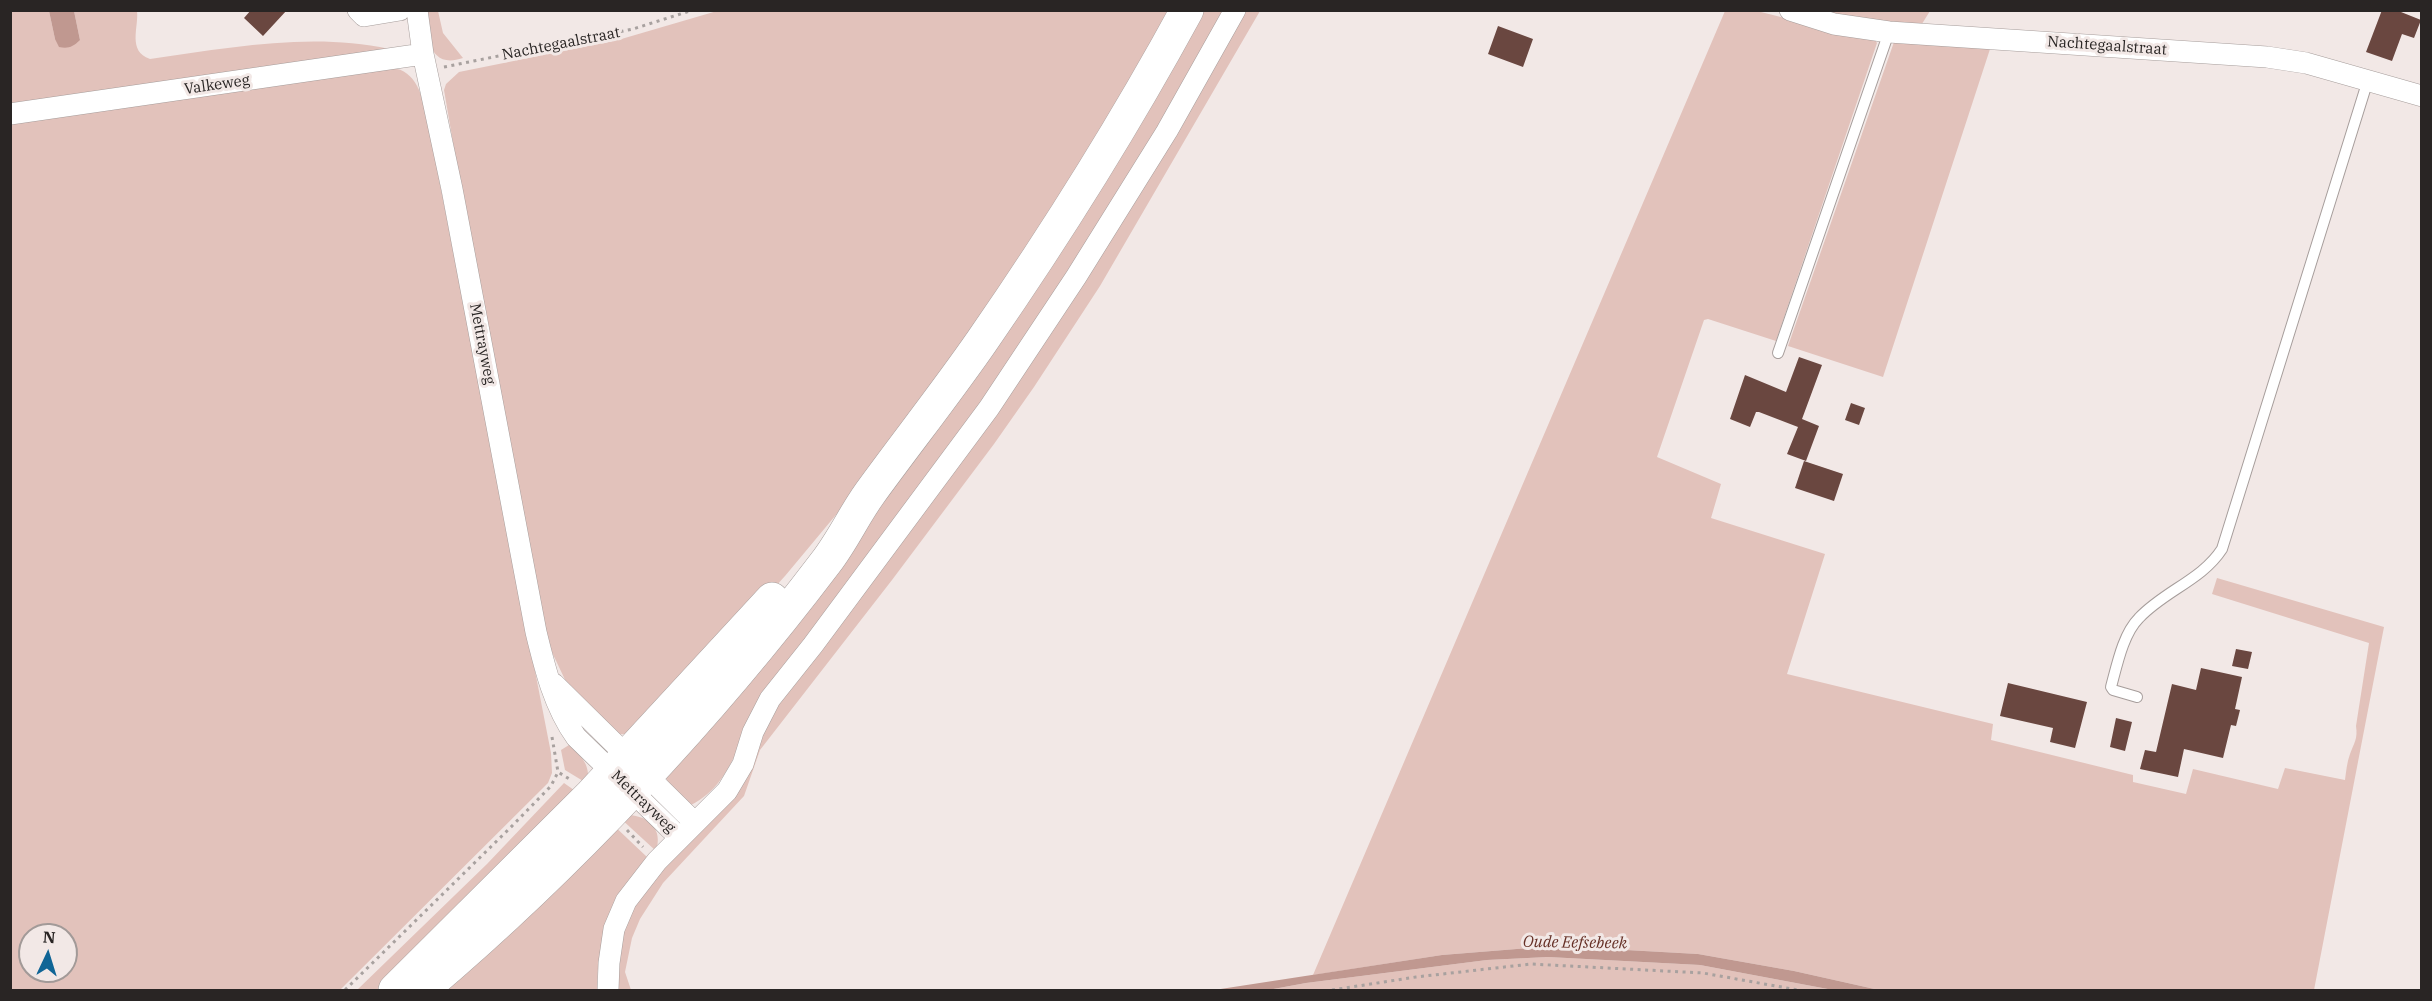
<!DOCTYPE html>
<html>
<head>
<meta charset="utf-8">
<style>
	body { margin:0 }
	#map { position:relative; width:2432px; height:1001px; overflow:hidden; background:#f2e8e6; font-family:"IBM Plex Serif",serif }
	canvas { display:block }
	.frame { position:absolute; inset:0; border:12px solid #292524; pointer-events:none }
	.north { position:absolute; left:18px; top:923px; width:60px; height:60px; box-sizing:border-box; background:#f2e8e6; border:2px solid #a29a98; border-radius:50%; rotate:4deg; font-size:16px; font-weight:700; line-height:24px; text-align:center; color:#292524 }
	.north::after { content:''; display:block; margin:auto; width:21px; height:27px; background:#106596; clip-path:polygon(50% 0,100% 100%,50% 72%,0 100%) }
</style>
</head>
<body>
<div id="map">
<canvas width="2432" height="1001"></canvas>
<div class="frame"></div>
<div class="north">N</div>
</div>
<script>
const ctx = document.querySelector('canvas').getContext('2d');
ctx.lineJoin = 'round';
function paint(path, color) {
  ctx.fillStyle = color;
  ctx.fill(path, 'evenodd');
}
function stroke(path, color, width, dash) {
  ctx.strokeStyle = color;
  ctx.lineWidth = width;
  ctx.lineCap = dash ? 'butt' : 'round';
  ctx.setLineDash(dash || []);
  ctx.stroke(path);
}
function drawText(font, color, halo, rows, align = 'center') {
  ctx.font = font + ' "IBM Plex Serif",serif';
  ctx.lineWidth = 6;
  ctx.setLineDash([]);
  ctx.textBaseline = 'middle';
  ctx.strokeStyle = halo;
  ctx.fillStyle = color;
  for (const [text, x, y, turn = 0] of rows) {
    ctx.save();
    ctx.translate(x, y);
    ctx.rotate((+turn || 0) * Math.PI / 180);
    ctx.textAlign = isNaN(turn) ? turn : align;
    if (halo) ctx.strokeText(text, 0, 0);
    ctx.fillText(text, 0, 0);
    ctx.restore();
  }
}
paint(new Path2D(`
	M10,11H49L55,39L80,40L74,11H137C139,27 127,51 150,59C229,48 311,32 389,49L11,108Z
	M422,11H438L443,33L463,58C428,70 428,35 422,11Z
	M717,11H1176L1082,172L855,492L785,576L654,720C642,727 631,736 616,734L568,686L549,646L473,259L444,90L446,84L459,72L618,40Z
	M1199,11H1226L1118,198L1011,360L740,746C727,771 717,792 691,805L671,789L666,778Z
	M1243,11H1260L1100,286L1034,387L994,444L892,580L760,750L744,796L663,883L640,919L632,938L625,972L631,990H615L614,974L628,916L767,717L844,615Z
	M1725,11H1757L1848,34L1873,37L1877,43L1776,341L1708,319L1704,320L1657,457L1721,484L1711,518L1825,554L1787,674L1993,724L1991,740L2133,775V782L2186,794L2193,769L2278,789L2285,768L2345,780C2346,772 2347,762 2350,754C2354,743 2358,739 2356,726L2369,643L2212,594L2217,578L2384,627L2314,990H1879L1794,971L1698,954L1554,946L1442,955L1313,975Z
	M1820,11H1930L1920,27L1859,19Z
	M1894,42L1991,46L1883,377L1788,346Z
	M392,68C416,70 423,97 427,117L551,753L552,773L548,783L340,990H11V123ZM30,935H66V971H30Z
	M569,745C583,757 590,765 588,784L565,770L561,750Z
	M564,783L581,795L382,990H357L487,864Z
	M628,815C650,816 663,830 656,851L619,817Z
	M609,821L647,857C624,899 593,940 598,990H442Z
	M1548,957L1700,965L1833,990H1268L1306,983L1487,960Z`), '#e2c2bb');
paint(new Path2D(`
	M49,11H74L80,40C73,47 68,49 59,47L55,39Z
	M1554,946L1698,954L1794,971L1879,990H1833L1700,965L1548,957L1487,960L1306,983L1268,990H1214L1442,955Z`), '#c09890');
paint(new Path2D(`
	M251,10H287L263,36L244,18Z
	M2382,10H2396L2421,20L2414,38L2402,34L2392,61L2366,52Z
	M1498,26L1533,39L1523,67L1488,54Z
	M1799,357L1822,365L1802,419L1819,426L1806,461L1787,454L1798,427L1759,412H1756L1750,427L1730,419L1745,375L1786,392Z
	M1851,403L1865,408L1859,425L1845,420Z
	M1804,461L1843,474L1834,501L1795,488Z
	M2236,649L2252,652L2248,669L2232,666Z
	M2201,668L2242,677L2235,709L2240,710L2236,726L2231,725L2223,758L2184,749L2178,777L2140,769L2145,750L2156,752L2172,684L2196,690Z
	M2008,683L2087,702L2075,748L2050,742L2053,728L2000,716Z
	M2116,718L2132,722L2125,751L2110,747Z`), '#6a4740');
const service = new Path2D(`
	M1778,353L1889,32
	M2137,697L2113,690L2111,687C2117,665 2123,634 2139,618C2164,591 2202,580 2222,549L2368,80`);
const minor = new Path2D(`
	M358,10L364,16L400,10
	M417,10L423,54L452,189L536,632C545,669 554,706 576,737L680,838
	M1790,10L1834,24L1889,32L2267,57L2306,63L2422,96
	M10,114L423,54
	M554,684L695,823
	M608,990L609,963L614,929L626,901L657,861L727,791L743,764L753,732L770,699L813,645L989,408L1076,277L1167,131L1235,10`);
const primary = new Path2D(`
	M395,990L591,795L772,599
	M422,990C569,866 710,715 826,562C843,540 854,515 870,493C907,442 946,393 982,341C1056,234 1125,124 1187,10`);
stroke(service, '#a69d9b', 12);
stroke(minor, '#a69d9b', 22);
stroke(primary, '#a69d9b', 34);
stroke(new Path2D(`
	M444,67L633,29L693,10
	M552,737L558,772L571,780
	M627,830L643,847
	M345,990L510,828L551,786L558,772
	M1332,990L1416,977L1531,964L1703,973L1798,990`), '#a8a19f', 3, [3, 4.5]);
stroke(service, '#fff', 10);
stroke(minor, '#fff', 21);
stroke(primary, '#fff', 33);
drawText('15px', '#292524', '#f2e8e6', [
	["Nachtegaalstraat",561,44,-11],
	["Nachtegaalstraat",2107,46,4],
	["Valkeweg",217,85,-8],
	["Mettrayweg",482,344,79],
	["Mettrayweg",643,802,44]
]);
drawText('italic 16px', '#663026', '#f2e8e6', [
	["Oude Eefsebeek",1575,943,1]
]);
</script>
</body>
</html>
